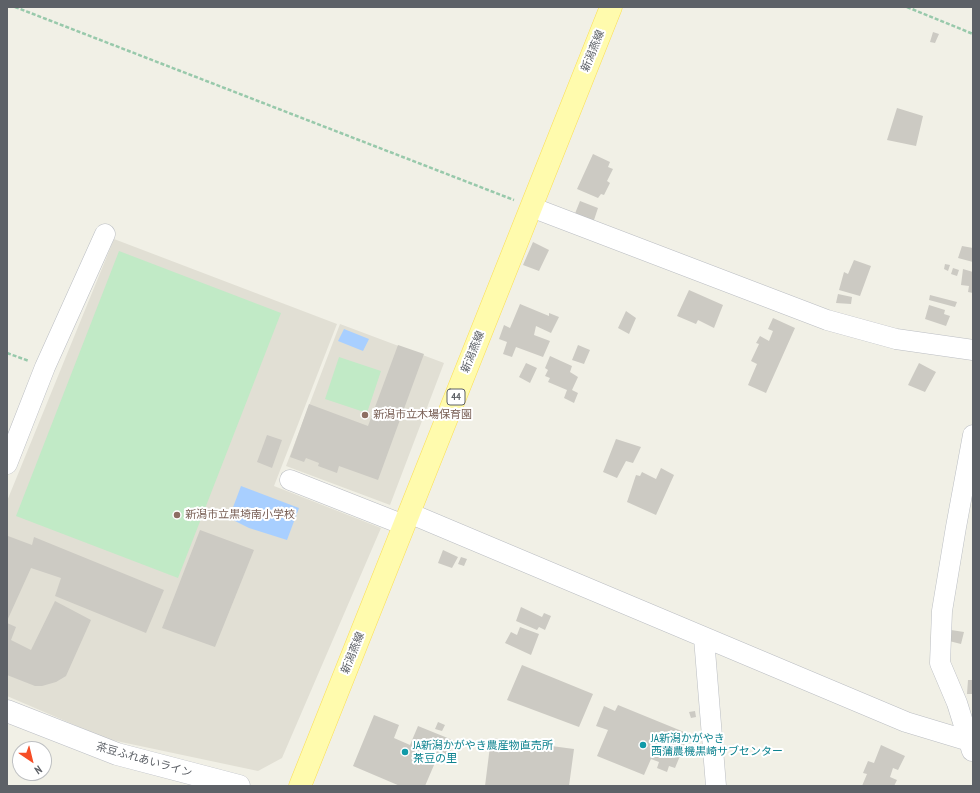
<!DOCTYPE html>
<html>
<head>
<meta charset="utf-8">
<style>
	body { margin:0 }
	#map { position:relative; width:980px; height:793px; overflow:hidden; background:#f1f0e6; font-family:"PT Sans Narrow",sans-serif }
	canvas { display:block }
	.frame { position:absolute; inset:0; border:8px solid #5d6167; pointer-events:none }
	.north { position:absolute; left:12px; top:741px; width:40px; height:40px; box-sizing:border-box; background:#fff; border:1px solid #bec0c2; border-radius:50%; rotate:145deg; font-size:11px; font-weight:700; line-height:16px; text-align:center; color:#5d6167 }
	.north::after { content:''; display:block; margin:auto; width:14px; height:18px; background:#f64e27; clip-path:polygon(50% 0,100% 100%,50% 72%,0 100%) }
</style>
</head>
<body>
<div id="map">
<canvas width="980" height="793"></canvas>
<div class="frame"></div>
<div class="north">N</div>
</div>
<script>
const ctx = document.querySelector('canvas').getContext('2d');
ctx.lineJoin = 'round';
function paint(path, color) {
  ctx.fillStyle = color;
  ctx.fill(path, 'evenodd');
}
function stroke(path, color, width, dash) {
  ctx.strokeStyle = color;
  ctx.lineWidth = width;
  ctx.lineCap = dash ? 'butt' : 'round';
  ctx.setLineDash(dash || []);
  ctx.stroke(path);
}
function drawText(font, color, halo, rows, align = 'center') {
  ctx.font = font + ' "PT Sans Narrow","Noto Sans JP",sans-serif';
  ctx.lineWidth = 4;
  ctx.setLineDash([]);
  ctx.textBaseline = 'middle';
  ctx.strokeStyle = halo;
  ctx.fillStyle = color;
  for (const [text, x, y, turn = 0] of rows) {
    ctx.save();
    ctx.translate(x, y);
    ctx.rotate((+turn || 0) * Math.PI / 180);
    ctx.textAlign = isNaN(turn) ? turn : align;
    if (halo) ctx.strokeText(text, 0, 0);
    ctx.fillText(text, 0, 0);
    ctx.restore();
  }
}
paint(new Path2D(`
	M114,239L337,324L274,486L381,528L282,758L258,771L107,739L7,696V501Z
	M340,324L444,363L390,505L286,466Z`), '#e1dfd4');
paint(new Path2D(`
	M119,251L281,313L178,578L16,516Z
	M339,357L381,371L367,413L325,399Z`), '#c1eac6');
paint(new Path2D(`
	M344,329L369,339L363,351L338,341Z
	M241,486L299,508L287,540L249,528L229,518Z`), '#a8cfff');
paint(new Path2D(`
	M933,32L939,34L935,43L930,42Z
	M897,108L923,116L916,146L887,140Z
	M593,154L610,162L608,167L613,169L607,181L610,183L604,195L601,194L598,198L577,189Z
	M580,201L598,208L593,223L574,216Z
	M533,242L549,250L539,271L523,265Z
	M962,246L973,248V262L958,258Z
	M854,260L871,266L860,296L839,290L844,272L848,274Z
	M945,264L950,265L948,271L944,269Z
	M953,268L959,270L957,276L951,274Z
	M963,269L973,272V293L968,292L969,286L961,285Z
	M689,290L723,305L714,328L698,320L696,324L677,316Z
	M838,294L852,297L851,304L836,303Z
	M930,295L957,302L955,307L929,300Z
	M520,304L549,316V313L559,317L551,333L536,326L534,335L550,341L543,357L516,347L512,357L503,354L507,342L499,339L504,325L510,328Z
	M929,305L945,310L944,314L950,316L946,326L925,319Z
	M626,311L636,318L629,334L618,328Z
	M773,318L795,328L766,393L748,385L757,364L751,361L759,344L756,343L760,336L769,341L773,331L768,329Z
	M398,345L424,354L378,480L339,466L337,473L318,466L319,463L306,458L304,462L290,457L309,404L368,426Z
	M578,345L590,350L584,364L572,360Z
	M550,356L572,366L570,372L578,377L572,390L578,393L574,403L564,398L567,390L548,382L550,378L545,376L548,370L545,368Z
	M526,363L537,368L530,383L519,377Z
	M919,363L936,372L925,392L908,385Z
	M267,435L282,440L272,468L257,462Z
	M616,439L641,447L633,463L626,461L617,478L603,472Z
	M661,468L674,475L656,515L627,502L636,475L640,476L642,472L656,479Z
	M200,530L254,550L215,647L162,628Z
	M8,536L32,545L34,537L164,590L146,633L55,596L61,578L31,568L7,621Z
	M443,550L458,557L452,568L438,563Z
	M461,557L467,559L464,566L458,564Z
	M55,601L91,620L66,676L56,682L42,686H35L7,675V623L16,627L11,640L31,650Z
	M521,607L542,617L544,613L551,616L545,630L539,627L537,630L516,621Z
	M520,627L539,634L531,655L505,643L511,632L517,635Z
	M951,630L964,632L961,644L949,641Z
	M522,665L593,694L579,727L507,700Z
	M968,680H973V694H967Z
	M618,705L689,734L675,768L669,766L667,772L657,768L659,762L651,759L644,775L597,756L608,730L596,726L604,706L615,711Z
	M695,711L696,717L691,718L689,712Z
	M374,715L399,725L394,738L410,745L418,726L455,741L446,762L437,758L425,786H400L353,766Z
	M438,722L445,725L442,731L435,729Z
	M491,738L574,749L569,786H485Z
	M881,745L905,756L898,770L893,768L890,777L897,780L894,786H862L867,774L863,773L868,761L874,763Z`), '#cccac3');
const street = new Path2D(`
	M531,207L827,320L896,339L973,350
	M7,464L45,367L105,234
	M290,480L404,525
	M409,513L906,722L969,741
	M704,638L716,786
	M972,751L957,703L940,663L942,611L956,527L973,435`);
const secondary = new Path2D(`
	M7,711L117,754L239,786`);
const primary = new Path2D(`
	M300,786L611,7`);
stroke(street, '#babdc2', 21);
stroke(secondary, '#bbbec4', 23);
stroke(primary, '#fcdf54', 23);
stroke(new Path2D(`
	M15,7L514,200
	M907,7L973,34
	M7,353L29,361`), '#98c9ab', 2.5, [4, 2]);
stroke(street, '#fff', 20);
stroke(secondary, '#fff', 22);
stroke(primary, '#fffbad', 22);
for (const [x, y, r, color] of [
	[365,415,4,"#8d6e63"],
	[177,515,4,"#8d6e63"],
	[643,745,4,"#0f9aa8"],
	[405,752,4,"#0f9aa8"]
]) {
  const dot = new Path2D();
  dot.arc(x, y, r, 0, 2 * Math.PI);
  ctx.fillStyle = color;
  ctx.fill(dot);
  stroke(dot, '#fff', 1.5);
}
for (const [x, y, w] of [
	[456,397,18]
]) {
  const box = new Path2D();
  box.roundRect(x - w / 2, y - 8, w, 16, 3);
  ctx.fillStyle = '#fff';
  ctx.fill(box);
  stroke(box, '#5d6167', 1);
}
drawText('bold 10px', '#5d6167', null, [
	["44",456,397]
]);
drawText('11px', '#5d6167', '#fff', [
	["新潟燕線",593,51,-68],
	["新潟燕線",473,352,-68],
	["新潟燕線",353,653,-68],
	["茶豆ふれあいライン",144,760,16]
]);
drawText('11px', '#785e54', '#fff', [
	["新潟市立木場保育園",373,415],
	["新潟市立黒埼南小学校",185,515]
], 'left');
drawText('11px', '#0d838f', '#fff', [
	["JA新潟かがやき",651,739],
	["西蒲農機黒崎サブセンター",651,752],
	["JA新潟かがやき農産物直売所",413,746],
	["茶豆の里",413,759]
], 'left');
</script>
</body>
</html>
